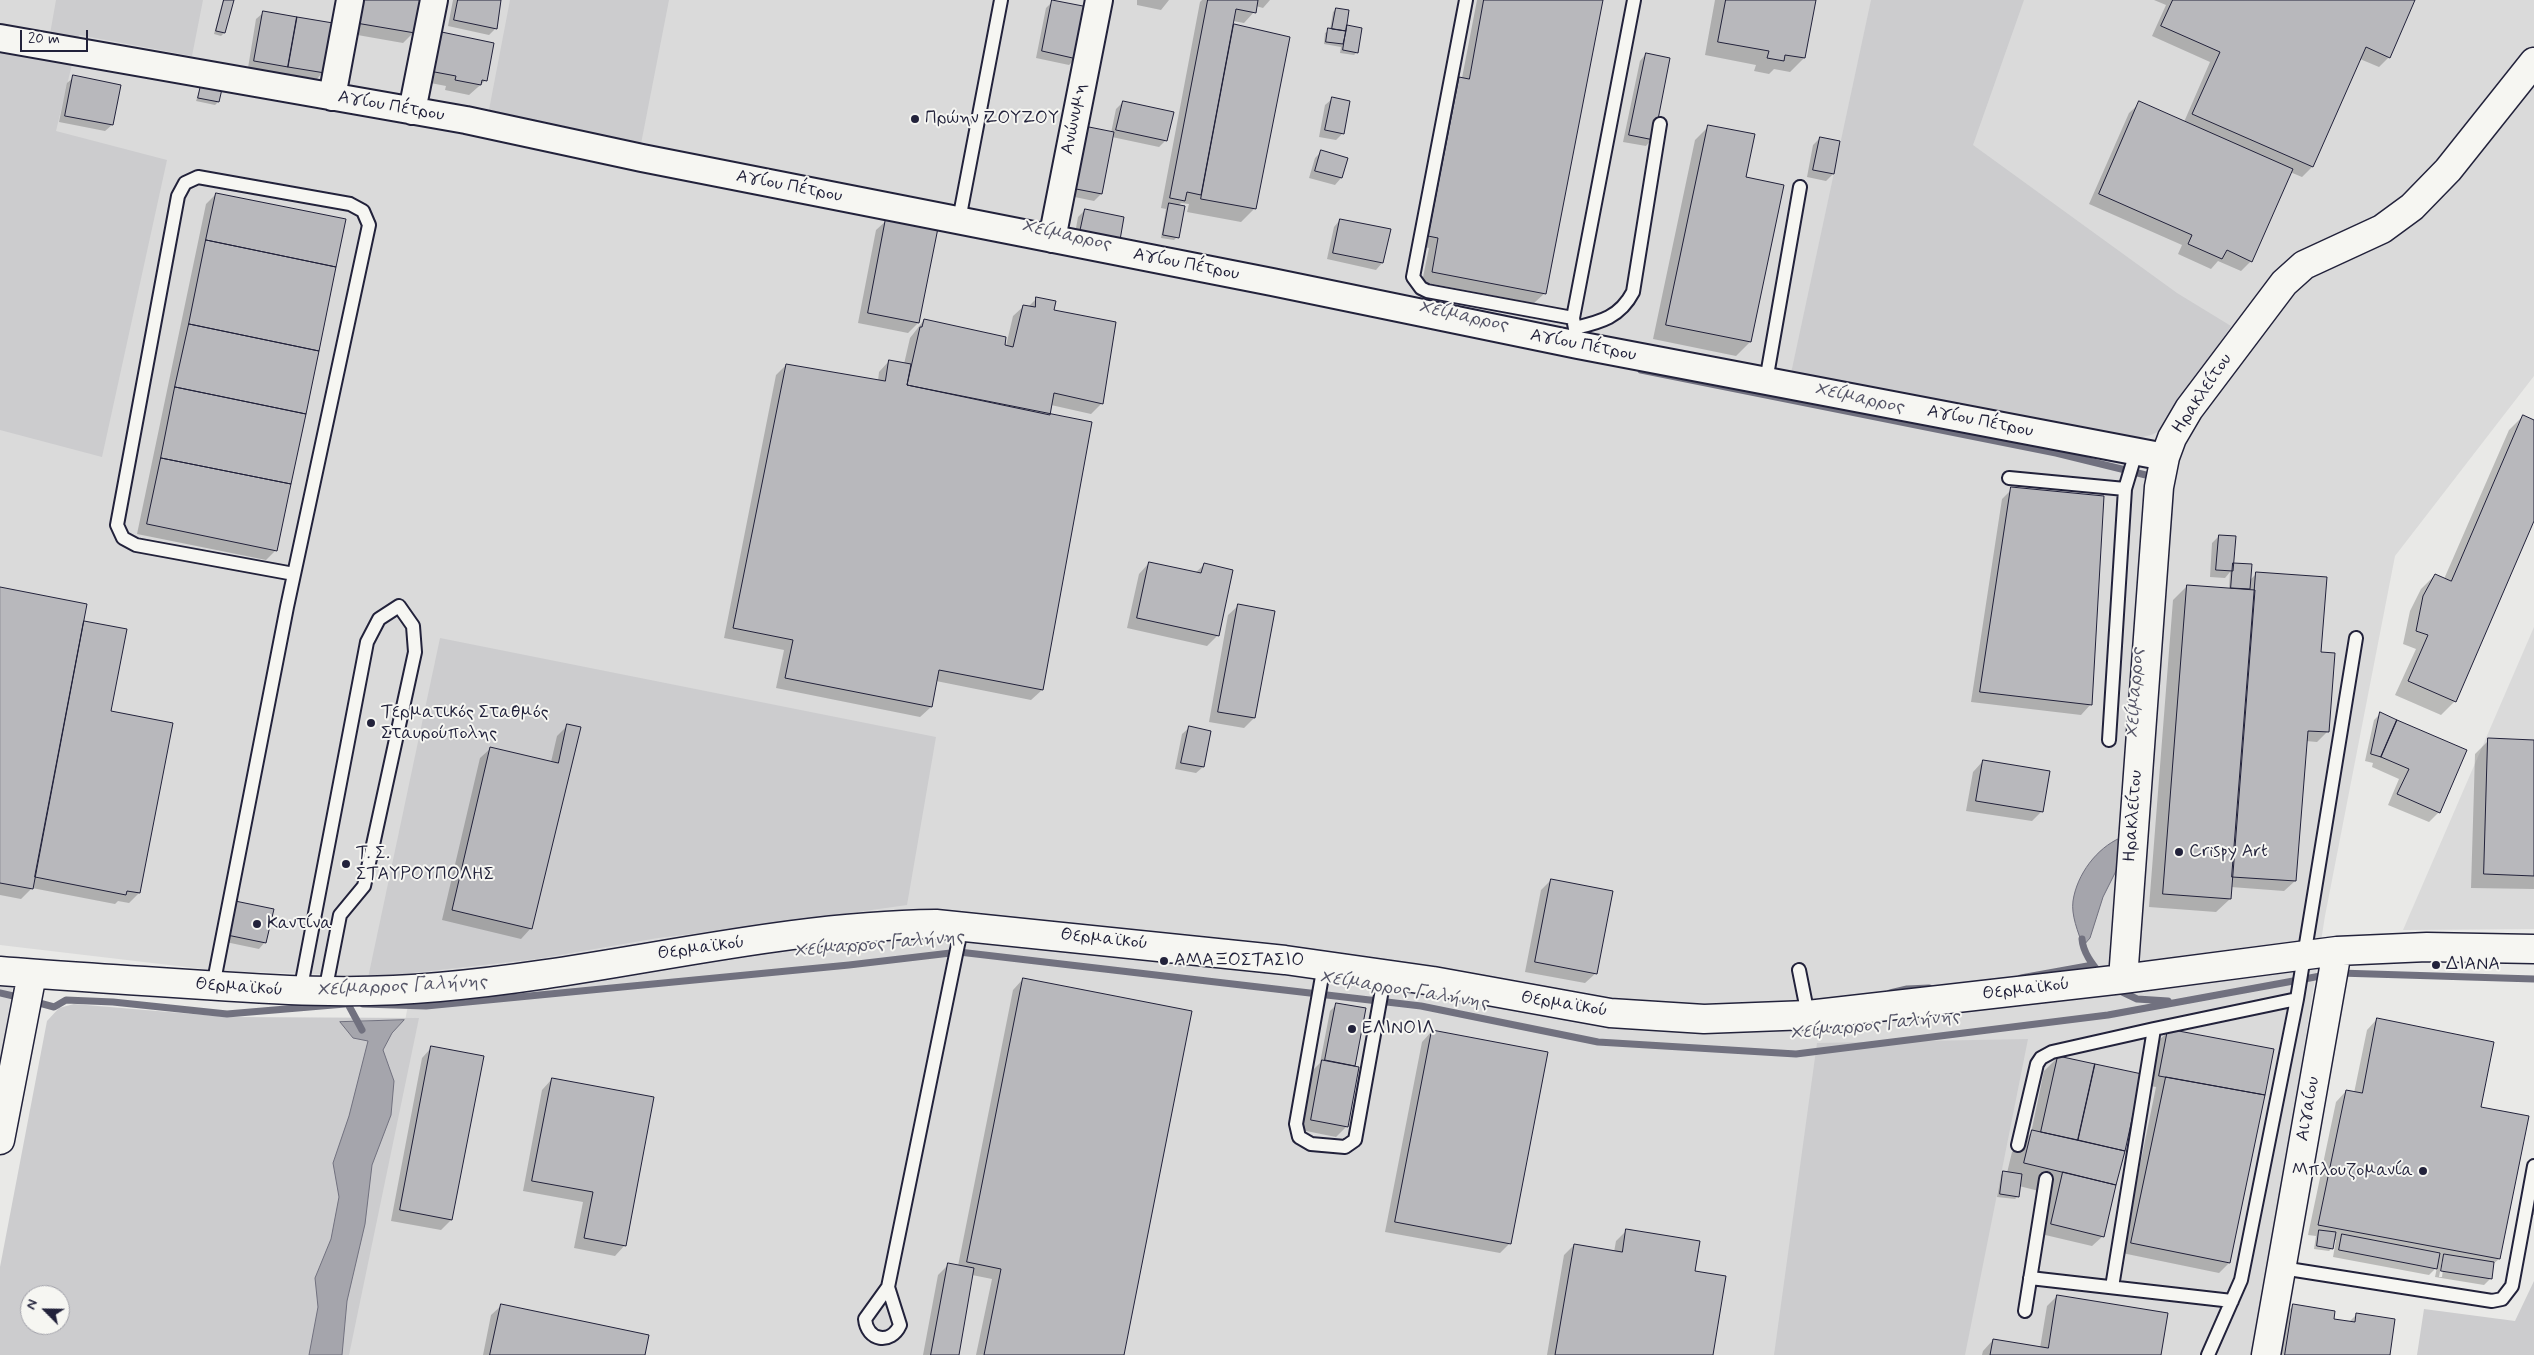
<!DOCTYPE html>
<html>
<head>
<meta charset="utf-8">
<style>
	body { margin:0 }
	#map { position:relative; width:2534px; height:1355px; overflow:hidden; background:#e9e9e7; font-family:Mynerve,sans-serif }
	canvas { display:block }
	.north { position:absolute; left:20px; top:1285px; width:50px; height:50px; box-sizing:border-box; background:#f6f6f2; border:1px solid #a1a1a9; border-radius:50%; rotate:293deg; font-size:14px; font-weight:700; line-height:20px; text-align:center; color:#22223b }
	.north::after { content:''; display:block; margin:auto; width:18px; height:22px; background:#22223b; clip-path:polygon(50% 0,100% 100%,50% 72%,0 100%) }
	.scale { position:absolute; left:20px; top:30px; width:68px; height:22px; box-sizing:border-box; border:2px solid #22223b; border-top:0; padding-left:6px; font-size:15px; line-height:18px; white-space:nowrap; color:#22223b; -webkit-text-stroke:4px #f6f6f2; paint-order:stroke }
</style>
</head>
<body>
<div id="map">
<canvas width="2534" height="1355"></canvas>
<div class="north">N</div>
<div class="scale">20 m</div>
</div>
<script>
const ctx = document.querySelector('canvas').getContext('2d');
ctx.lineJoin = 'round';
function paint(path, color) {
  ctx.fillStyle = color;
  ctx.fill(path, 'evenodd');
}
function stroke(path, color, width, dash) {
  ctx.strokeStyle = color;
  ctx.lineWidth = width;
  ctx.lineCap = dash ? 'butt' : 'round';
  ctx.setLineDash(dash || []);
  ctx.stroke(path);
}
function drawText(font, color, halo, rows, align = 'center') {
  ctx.font = font + ' Mynerve,sans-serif';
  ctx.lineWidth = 4;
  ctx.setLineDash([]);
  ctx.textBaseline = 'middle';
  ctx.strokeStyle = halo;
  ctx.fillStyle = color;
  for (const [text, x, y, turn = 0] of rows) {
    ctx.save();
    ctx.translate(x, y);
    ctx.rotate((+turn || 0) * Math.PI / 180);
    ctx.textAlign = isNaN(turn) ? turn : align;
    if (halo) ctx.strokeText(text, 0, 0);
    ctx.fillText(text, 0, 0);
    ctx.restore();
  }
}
paint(new Path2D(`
	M0,0H2534V376L2395,556L2325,916L2255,1355H343L413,978H368V976L220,971L0,945Z
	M2534,627V929L2403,930Z
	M0,979H14L0,1064Z`), '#dadada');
paint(new Path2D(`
	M56,0H203L192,56L79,35L56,131L167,160L102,457L0,430V43L47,51Z
	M510,0H669L640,149L488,115Z
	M1871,0H2024L1973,145L2177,293L2231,326L2162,429C2148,439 2136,438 2119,436L1790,378Z
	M440,638L936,737L907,905L780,923L658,938L537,959L368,978ZM580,728L532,929L452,910L490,747L558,763Z
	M74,1004L228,1017L419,1018L349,1355H0V1267L47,1021L59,1008ZM30,1295H60V1325H30Z
	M2028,1039L1965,1355H1774L1817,1043Z
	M2534,1281V1355H2417L2424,1309L2515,1321Z`), '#ccccce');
const water = new Path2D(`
	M2120,838L2118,867L2103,897L2090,938L2083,946C2078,932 2071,915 2073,901C2077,874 2097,848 2120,838Z
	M404,1020L392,1033L383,1050L394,1081L391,1115L372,1165L365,1224L347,1301L342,1355H309L318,1307L315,1278L331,1239L339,1197L333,1163L349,1116L368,1041L353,1038L340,1022Z`);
paint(water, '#a5a5ac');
stroke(water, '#71717f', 1);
paint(new Path2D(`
	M223,0H233L224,33L221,36L214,34Z
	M351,0H419L414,32L403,43L346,33Z
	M453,0H501L496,28L489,35L448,26Z
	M1137,0H1169L1161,10L1137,5Z
	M1202,0H1270L1263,8L1256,6L1254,12L1244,23L1233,21L1232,25L1288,38L1255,208L1241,222L1187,212L1189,204L1181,203L1178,206L1177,237L1174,240L1161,238L1166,209L1161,208L1200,2Z
	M1477,0H1601L1545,293L1534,303L1422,282L1429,248L1418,246L1449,88L1459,78H1462Z
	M1715,0H1814L1804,58L1790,72L1774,69L1769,74L1754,71L1756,65L1705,55Z
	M2154,0H2414L2389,57L2379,67L2360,59L2312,167L2302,177L2290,172L2251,261L2241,271L2218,261L2211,269L2178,254L2182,245L2089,204L2129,113L2140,103L2184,122L2210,62L2152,36L2166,5Z
	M1053,1L1076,58L1069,65L1036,58L1046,8Z
	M1336,9L1345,26L1361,29L1357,52L1354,55L1340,53L1341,47L1324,44L1325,33L1330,30L1333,12Z
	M263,13L323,72L317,79L248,68L256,19Z
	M422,42L486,80L469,95L445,90L446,86L415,80Z
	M1646,54L1652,139L1646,146L1623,142L1640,61Z
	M74,77L112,125L105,131L59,122L67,83Z
	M201,86L218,102L215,105L196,101Z
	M1332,99L1342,134L1336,140L1319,137L1325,105Z
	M1123,102L1166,140L1159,147L1112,137L1101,194L1094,201L1065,195L1111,133L1116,109Z
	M1709,126L1744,178L1782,186L1750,342L1736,356L1653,339L1695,140Z
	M1820,138L1839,142L1833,174L1826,181L1807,177L1813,145Z
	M1321,152L1341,178L1335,185L1309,178L1315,158Z
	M216,194L276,550L266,560L137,534L206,204Z
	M1085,210L1123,218L1074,239L1078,217Z
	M887,220L936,229L918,323L908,333L858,323L876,230Z
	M1340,220L1389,230L1382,263L1376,270L1327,259L1334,227Z
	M1037,298L1052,311L1102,403L1091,414L1051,405L1049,416L1091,423L1042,690L1031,700L936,681L931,707L920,717L776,688L784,650L724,638L776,375L786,365L878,381L879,372L889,361L904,364L910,338L924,320L1006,346L1013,316L1024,306L1028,307Z
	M2523,416L2534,421V518L2455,701L2441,715L2395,695L2416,649L2403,644L2410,611L2421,589L2435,575L2444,579L2509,430Z
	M2012,489L2091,704L2081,715L1971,702L2002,499Z
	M2219,536L2232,566L2250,580L2257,573L2319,653L2327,732L2317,742L2306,741L2295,881L2284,891L2231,887L2230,899L2216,912L2149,907L2173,600L2187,586L2229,589L2230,572L2225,578L2210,577L2212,543Z
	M1149,563L1195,573L1204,565L1218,635L1207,646L1127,628L1139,574Z
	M0,588L83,622L125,630L110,712L139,893L129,903L118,901L115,904L32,888L21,899L0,895Z
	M1239,605L1254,718L1244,728L1209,722L1228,615Z
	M2380,714L2439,812L2429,822L2388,805L2399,779L2372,767L2373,763L2365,761L2374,720Z
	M568,725L531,928L521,939L442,920L480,758L491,748L551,762L557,736Z
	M1189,728L1203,767L1196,773L1175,769L1182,734Z
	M2489,740L2534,741V889L2471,888L2475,754Z
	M1983,761L2042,811L2032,821L1966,811L1973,772Z
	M1551,880L1596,973L1585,983L1525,972L1541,890Z
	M235,902L265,942L259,949L221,941Z
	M1023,979L1123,1355H976L992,1279L972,1275L957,1355H923L938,1275L948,1265L958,1266L1013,990Z
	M1337,1004L1354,1065L1347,1126L1336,1137L1301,1130L1312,1071L1320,1063L1330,1011Z
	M2377,1019L2479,1108L2499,1259L2493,1264L2490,1279L2484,1285L2435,1277L2437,1267L2429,1275L2333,1257L2336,1240H2333L2332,1248L2329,1251L2314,1249L2316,1236L2308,1235L2336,1102L2346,1091L2354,1093L2367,1030ZM2442,1261H2444L2442,1277H2439Z
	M1432,1031L1510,1243L1500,1253L1385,1232L1422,1042Z
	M2169,1031L2229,1263L2219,1273L2122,1253L2156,1087L2150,1086L2158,1041Z
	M432,1047L451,1220L441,1230L391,1221L422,1058Z
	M2058,1057L2141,1075L2103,1236L2092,1246L2041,1234L2051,1194L2019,1186L2018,1196L2015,1199L1997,1197L2001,1175L2004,1172L2007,1173L2012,1152L2031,1133L2044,1071Z
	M552,1079L625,1245L615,1256L574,1248L583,1202L523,1191L542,1090Z
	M2534,1182V1215H2530Z
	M1626,1231L1693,1272L1711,1355H1547L1564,1255L1574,1245L1614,1252L1616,1241Z
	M2057,1296L2160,1355H1982L1983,1351L1993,1340L2040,1348L2047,1306Z
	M502,1305L643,1355H483L491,1315Z
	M2293,1306L2333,1320L2349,1322L2356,1315L2389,1355H2277L2283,1316Z`), '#0003');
stroke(new Path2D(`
	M1641,370L2056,453L2154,477
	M2082,939C2083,953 2093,965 2101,975
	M2339,973L2534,979
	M2021,978L2093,965
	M2116,989L2137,999L2168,1001
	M0,993L22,998
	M1890,993L1907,989L1929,988
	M32,1001L54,1007L66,1000L113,1002L227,1014L345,1004
	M348,1004L362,1030
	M363,1004L426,1006L849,965L959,952L1421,1006L1598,1042L1796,1054L2108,1015L2326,975`), '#71717f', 7);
const building = new Path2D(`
	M224,0H234L225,33L216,31Z
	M359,0H420L415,33L356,23Z
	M458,0H501L497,29L454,20Z
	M1052,0L1088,7L1077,59L1042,51Z
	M1208,0H1258L1256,13L1236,9L1201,195L1187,192L1185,201L1170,198Z
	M1484,0H1603L1546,294L1432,272L1438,238L1428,236L1459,77L1469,79Z
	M1726,0H1816L1805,58L1785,55L1784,61L1767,58L1769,51L1718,42Z
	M2173,0H2415L2390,58L2366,47L2313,167L2192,114L2220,52L2161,26Z
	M1336,8L1349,10L1346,31L1332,29Z
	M263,11L297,17L288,67L254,61Z
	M297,17L333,23L325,73L288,67Z
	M1234,24L1290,37L1256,209L1201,199Z
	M1347,25L1362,28L1358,53L1343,50Z
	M1328,28L1346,31L1343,44L1326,42Z
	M432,30L494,43L487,81L482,80L481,85L455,80L456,76L424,70Z
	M1646,53L1670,58L1654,140L1629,135Z
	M73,75L121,85L113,125L65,116Z
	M201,85L222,89L219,102L198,98Z
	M1332,97L1350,101L1344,134L1325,130Z
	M1123,101L1174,112L1167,141L1116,130Z
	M2139,101L2293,169L2252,262L2227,250L2222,259L2188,244L2192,235L2099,194Z
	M1708,125L1755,134L1746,177L1784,185L1751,342L1666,325Z
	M1084,126L1114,132L1102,194L1071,188Z
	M1820,137L1840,141L1834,174L1813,170Z
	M1321,150L1348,158L1342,178L1315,171Z
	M216,193L346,219L336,267L206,240Z
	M1169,203L1185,206L1179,238L1163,235Z
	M1085,209L1124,217L1120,240L1080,232Z
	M886,218L938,228L919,323L868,313Z
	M1340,219L1391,229L1383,263L1333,253Z
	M206,240L336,267L319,351L189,324Z
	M1036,297L1056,301L1054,310L1116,322L1103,404L1054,393L1050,415L907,385L920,327H922L924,319L1006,337L1005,345L1013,347L1023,305L1035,307Z
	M189,324L319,351L306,414L175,387Z
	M889,360L911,364L907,385L1092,422L1043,690L939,670L932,707L785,678L793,640L733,628L786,364L885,381Z
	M175,387L306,414L291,484L161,458Z
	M2523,415L2534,420V521L2456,702L2408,681L2428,635L2416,631L2423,596L2435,574L2451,581Z
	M161,458L291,484L277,551L147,524Z
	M2011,487L2104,496L2092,705L1980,692Z
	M2219,535L2236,536L2233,571L2216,570Z
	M1149,562L1201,573L1204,563L1233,570L1219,636L1137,618Z
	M2233,563L2252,564L2250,589L2231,588Z
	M2256,572L2327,577L2321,652L2335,653L2329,732L2308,731L2296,881L2232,877Z
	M2187,585L2255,590L2231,899L2163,894Z
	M0,587L87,604L33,889L0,883Z
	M1238,604L1275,611L1255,718L1218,712Z
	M84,621L127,629L111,711L173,723L140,893L127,891L126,895L35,877Z
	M2380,712L2397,720L2381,757L2371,754Z
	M2397,720L2467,750L2440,813L2397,794L2409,769L2381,757Z
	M567,724L581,727L532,929L452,910L490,747L558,763Z
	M1189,726L1211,731L1204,767L1181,763Z
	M2488,738L2534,740V876L2484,874Z
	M1983,760L2050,771L2043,812L1976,801Z
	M1551,879L1613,891L1597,974L1535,962Z
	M235,901L274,909L266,943L227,935Z
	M1023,978L1192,1011L1124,1355H984L1001,1269L967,1262Z
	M1336,1003L1366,1008L1355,1066L1325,1060Z
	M2377,1018L2494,1042L2481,1107L2529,1116L2500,1259L2318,1225L2346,1090L2362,1093Z
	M2168,1029L2274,1049L2265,1095L2159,1076Z
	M1432,1030L1548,1052L1511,1244L1395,1222Z
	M431,1046L484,1056L452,1220L400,1210Z
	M2058,1056L2095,1064L2078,1140L2041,1132Z
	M1322,1060L1359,1067L1348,1127L1311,1120Z
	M2095,1064L2142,1074L2125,1151L2078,1140Z
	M2166,1077L2265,1095L2230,1263L2131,1243Z
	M552,1078L654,1097L626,1246L584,1238L593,1192L532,1181Z
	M2032,1130L2125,1151L2116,1185L2024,1163Z
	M2003,1171L2022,1174L2019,1197L2000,1194Z
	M2063,1172L2116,1185L2104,1237L2051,1224Z
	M1626,1229L1700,1241L1695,1271L1726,1276L1713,1355H1555L1574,1244L1622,1252Z
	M2319,1230L2336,1232L2333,1249L2317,1246Z
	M2342,1234L2440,1253L2437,1269L2339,1250Z
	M2444,1254L2494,1262L2492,1279L2441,1271Z
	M948,1263L974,1268L959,1355H931Z
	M2057,1295L2168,1313L2161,1355H1990L1993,1339L2048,1348Z
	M501,1304L649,1335L645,1355H490Z
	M2293,1304L2335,1311L2334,1319L2355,1322L2356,1313L2395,1319L2390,1355H2285Z`);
paint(building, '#b8b8bc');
stroke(building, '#22223b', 1);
const service = new Path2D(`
	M1466,0L1413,277L1421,288L1427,291L1573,318
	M959,220L1001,0
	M1575,328C1601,322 1620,317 1633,292L1660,124
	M1578,345L1573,318L1634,0
	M1766,381L1800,187
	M2009,478L2125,489L2136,452
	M2109,740L2125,489
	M1324,965L1296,1124L1299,1137L1311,1144L1345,1147L1355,1140L1385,973
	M1799,970L1808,1015
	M213,986L287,607L369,225L363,211L350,204L198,177L185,183L178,196L117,525L123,538L136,545L294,574
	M300,992L367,642L379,619L399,606L413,626L415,652L364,886L340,915L325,992
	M2018,1145L2037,1064L2041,1058L2052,1052L2154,1029
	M2282,1268L2492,1301L2502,1299L2512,1286L2534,1166
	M2030,1278L2232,1301
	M888,1287L900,1325C891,1345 867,1341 865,1319L888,1287L962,925
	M2112,1287L2154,1029L2297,999
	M2025,1311L2046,1179
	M2208,1355L2241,1280L2297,999L2356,638`);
const minor = new Path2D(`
	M0,38L466,120L642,158L1272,282L1578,345L2165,457
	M332,97L350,0
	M412,111L434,0
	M1052,239L1099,0`);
const tertiary = new Path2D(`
	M0,971C63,976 126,980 189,984C273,990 355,995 439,987C605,973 768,926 936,924L1285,960L1433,981L1610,1013L1704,1019L1808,1015L2123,979L2337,951L2427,947L2534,949
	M2123,979L2159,487L2165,457L2172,438L2189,409L2284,283L2304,265L2382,229L2412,207L2448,170L2534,62
	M0,1140L32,974
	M2266,1355L2337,951`);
stroke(service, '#22223b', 16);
stroke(minor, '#22223b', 30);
stroke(tertiary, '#22223b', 31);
stroke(service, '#f6f6f2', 12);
stroke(minor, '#f6f6f2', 26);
stroke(tertiary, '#f6f6f2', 28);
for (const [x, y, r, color] of [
	[915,119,5,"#22223b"],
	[371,723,5,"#22223b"],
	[2179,852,5,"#22223b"],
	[346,864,5,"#22223b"],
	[257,924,5,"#22223b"],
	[1164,961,5,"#22223b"],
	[2436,965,5,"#22223b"],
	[1352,1029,5,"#22223b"],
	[2423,1171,5,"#22223b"]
]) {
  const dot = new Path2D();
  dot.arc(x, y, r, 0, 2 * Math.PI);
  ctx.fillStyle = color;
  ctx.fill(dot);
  stroke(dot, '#f6f6f2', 2);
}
drawText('18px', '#22223b', '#f6f6f2', [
	["Αγίου Πέτρου",391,107,10],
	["Ανώνυμη",1075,119,-79],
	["Αγίου Πέτρου",789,187,11],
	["Αγίου Πέτρου",1186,265,11],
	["Αγίου Πέτρου",1583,346,11],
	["Ηρακλείτου",2203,394,-56],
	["Αγίου Πέτρου",1980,422,11],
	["Ηρακλείτου",2134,816,-86],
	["Θερμαϊκού",1104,940,6],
	["Θερμαϊκού",701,949,-8],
	["Θερμαϊκού",239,988,4],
	["Θερμαϊκού",2026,990,-7],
	["Θερμαϊκού",1564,1005,9],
	["Αιγαίου",2309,1109,-80]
]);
drawText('18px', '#22223b', '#f6f6f2', [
	["Πρώην ΖΟΥΖΟΥ",925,119],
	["Τερματικός Σταθμός",381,713],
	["Σταυρούπολης",381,734],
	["Crispy Art",2189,852],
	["Τ. Σ.",356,854],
	["ΣΤΑΥΡΟΥΠΟΛΗΣ",356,875],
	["Καντίνα",267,924],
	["ΑΜΑΞΟΣΤΑΣΙΟ",1174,961],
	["ΔΙΑΝΑ",2446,965],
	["ΕΛΙΝΟΙΛ",1362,1029],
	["Μπλουζομανία",2413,1171,"right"]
], 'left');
drawText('italic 19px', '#565668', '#f6f6f2', [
	["Χείμαρρος",1066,236,12],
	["Χείμαρρος",1463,317,12],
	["Χείμαρρος",1859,399,12],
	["Χείμαρρος",2136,693,-87],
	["Χείμαρρος Γαλήνης",879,945,-5],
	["Χείμαρρος Γαλήνης",402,987,-3],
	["Χείμαρρος Γαλήνης",1404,991,9],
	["Χείμαρρος Γαλήνης",1875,1026,-6]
]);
</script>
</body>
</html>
